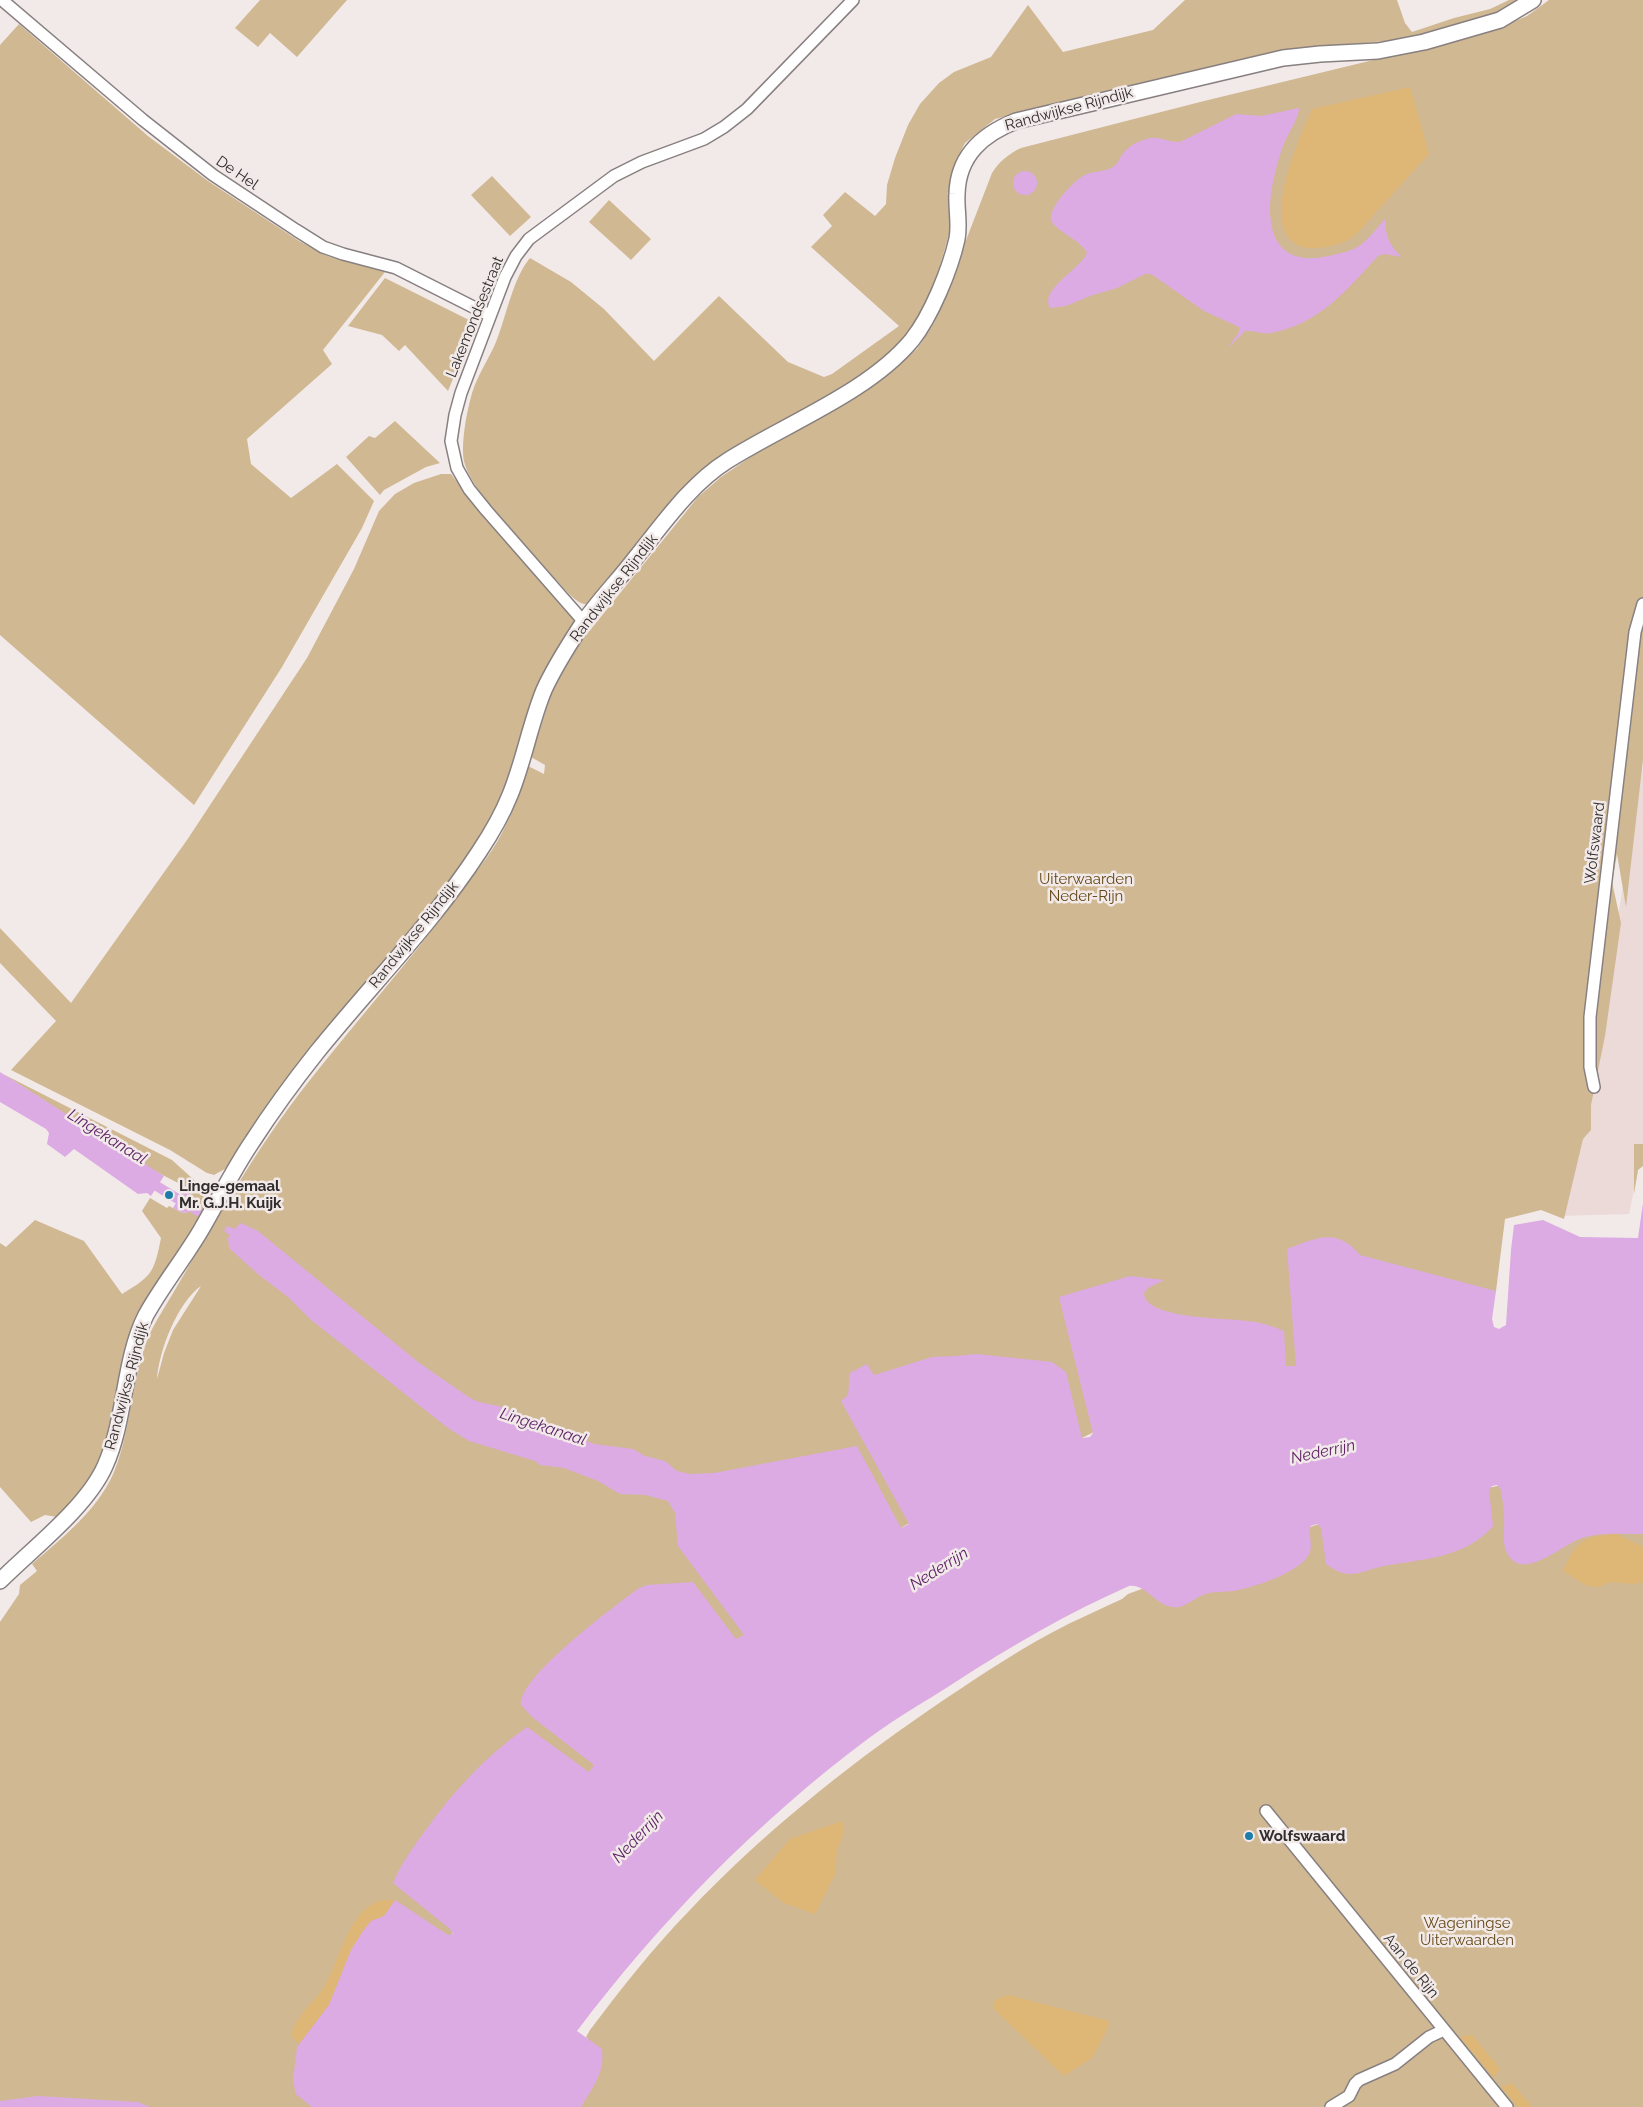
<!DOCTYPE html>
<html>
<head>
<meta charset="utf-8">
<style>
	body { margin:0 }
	canvas { display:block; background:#f2e9e9 }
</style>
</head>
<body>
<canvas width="1643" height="2107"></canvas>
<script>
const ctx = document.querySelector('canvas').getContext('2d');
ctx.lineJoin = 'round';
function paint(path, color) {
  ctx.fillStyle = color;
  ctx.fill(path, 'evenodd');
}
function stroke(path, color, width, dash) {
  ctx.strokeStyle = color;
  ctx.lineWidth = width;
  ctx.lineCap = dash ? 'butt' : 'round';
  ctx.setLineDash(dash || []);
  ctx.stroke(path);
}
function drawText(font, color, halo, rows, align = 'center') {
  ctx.font = font + ' Raleway,sans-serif';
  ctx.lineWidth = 5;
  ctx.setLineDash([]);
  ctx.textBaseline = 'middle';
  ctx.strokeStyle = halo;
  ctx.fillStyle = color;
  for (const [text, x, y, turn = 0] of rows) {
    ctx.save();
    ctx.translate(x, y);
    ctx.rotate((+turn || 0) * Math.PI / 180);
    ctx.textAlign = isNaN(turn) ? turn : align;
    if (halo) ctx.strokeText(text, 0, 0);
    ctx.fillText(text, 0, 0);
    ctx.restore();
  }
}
paint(new Path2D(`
	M1643,765V1146L1629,1214L1558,1216L1617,922Z`), '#ecdad9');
paint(new Path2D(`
	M260,0H347L297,57L270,33L258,47L235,28Z
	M1185,0H1397L1405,23L1412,32L1454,18L1490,9L1509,0H1524L1484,20L1438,32L1386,41L1276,51L995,119L965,143L957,159L949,187L950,231L930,300L921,319L898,347L867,372L725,457L590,604C581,606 575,599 569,594C543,564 472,496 464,461C461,445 466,416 470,401C474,380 488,361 496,342C506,317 513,278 530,258L571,282L604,309L654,361L719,296L788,362L824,377L832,374L899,326L811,247L832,226L823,215L845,192L875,216L886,204L887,185L895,158L908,125L920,104L939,83L954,72L991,57L1028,5L1063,52L1153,30Z
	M1549,0H1643V760L1626,907L1617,854L1612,882L1621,923L1605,1036L1591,1105V1130L1583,1139L1564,1219L1541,1210L1505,1219L1496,1291L1293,1367L1094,1432L904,1526L741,1638L590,1772L452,1934L343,2107H0V1622L19,1594L20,1585L37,1571L32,1564C62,1538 98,1510 114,1472C134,1424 130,1365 157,1320C203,1244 245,1165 299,1094C350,1028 406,966 455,900C470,878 490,857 502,833C513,812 520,789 528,766L544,774L545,765L531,757L552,692L578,645L698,497L721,477L752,456L856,396L889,373L917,349L934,323L992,173C999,162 1008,154 1021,148L1204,101L1489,32L1527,16ZM201,1286L173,1330L164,1353L157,1379C159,1350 178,1302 201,1286Z
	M19,24L148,136L208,181L299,241L327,256L385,272L323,350L332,364L247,439L251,464L291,498L337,464L374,501L362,528L282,667L194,805L0,635V45Z
	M492,176L531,217L510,236L471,195Z
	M609,200L651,239L631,260L589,222Z
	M385,278L471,321L474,327L448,391L405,345L399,351L382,335L348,326Z
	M395,421L440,463L426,467L384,490L380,495L346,457L369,436L375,438Z
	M441,474H451L476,507L571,612L575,627L507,789L469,859L357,997L232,1165L214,1175L207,1173L170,1150L11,1070L56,1021L0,963V928L71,1003L187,840L307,658L354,569L379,511L395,494L414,483Z
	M3,1074L172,1160L213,1197L164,1281L97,1470L65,1511L57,1517L45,1515L31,1522L0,1487V1243L6,1247L35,1220L84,1241L122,1294C152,1276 154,1273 161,1238L142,1211L150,1198L167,1208L169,1206L183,1213L193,1211L196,1206L193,1197L180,1187L182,1185L149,1168Z
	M1634,1144H1643V1166L1638,1170L1634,1194Z
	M1643,1480V2107H540L588,2039L586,2037L590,2030C621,1989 653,1948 689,1911C761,1835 843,1769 929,1710C969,1683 1010,1655 1053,1632C1075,1620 1099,1610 1122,1599L1128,1594L1316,1525L1497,1486Z`), '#d0b892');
paint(new Path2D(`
	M1410,87L1429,154C1412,173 1395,191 1378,210C1369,219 1361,231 1351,238C1340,245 1316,251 1303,247C1255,232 1300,138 1312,109Z
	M1616,1534L1643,1547V1582L1635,1584L1609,1582L1599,1587L1587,1586L1563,1571C1576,1541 1584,1536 1616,1534Z
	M842,1821L844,1832L837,1850L835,1874L815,1914L784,1903L755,1880L790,1839Z
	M383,1900H395L384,1916L371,1921L351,1950L329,2005L299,2044L291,2035C297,2014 313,2004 324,1987C341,1960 348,1908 383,1900Z
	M1008,1995L1109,2021L1108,2028L1092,2058L1064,2076L993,2008L995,2000Z
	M1470,2035L1473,2036L1500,2069L1494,2078L1460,2037Z
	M1512,2083L1532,2107H1518L1501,2087Z`), '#deb675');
paint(new Path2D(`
	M1299,108C1300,115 1287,136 1283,146C1276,166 1269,192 1270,213C1272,255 1298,264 1333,255C1342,253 1351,251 1359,246C1369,239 1377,228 1385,219C1385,235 1390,247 1402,257L1385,254L1378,256C1347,290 1319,324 1271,333C1262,335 1254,330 1245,331L1228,348L1239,332V327L1204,311L1151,274H1145L1117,288L1090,296L1066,306L1050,308C1039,289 1080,270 1087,253C1081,240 1054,230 1051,220C1048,207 1076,178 1087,174C1096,171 1105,172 1113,167C1118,164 1119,159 1122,155C1128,146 1136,142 1147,139C1158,135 1168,143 1180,142L1236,114L1261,116Z
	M1013 183a12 12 0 1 1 24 0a12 12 0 1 1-24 0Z
	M0,1072L164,1176L151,1196L147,1193L138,1194L74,1149L65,1157L47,1144L49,1133L46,1129L0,1102Z
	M184,1190L193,1197L196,1206L199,1209L197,1213L193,1211L183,1213L173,1208Z
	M1643,1203V1534C1623,1534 1601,1532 1582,1538C1562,1544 1521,1585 1506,1551C1502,1541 1505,1527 1504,1516C1504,1507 1502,1498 1501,1490L1497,1485L1492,1486L1489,1490L1493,1526C1466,1558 1423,1559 1384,1566C1372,1568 1355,1577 1343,1573C1337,1572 1331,1567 1326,1564L1321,1528L1317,1524L1311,1526L1309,1529C1310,1536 1312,1545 1310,1552C1303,1572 1254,1587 1234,1591C1224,1592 1212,1591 1203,1595C1192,1599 1185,1609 1172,1607C1155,1605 1146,1584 1129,1586C1068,1613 1011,1646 954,1683C926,1701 896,1718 869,1738C758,1821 661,1920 577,2031L602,2049C605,2073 593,2087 581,2107H312L296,2094L293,2081L297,2047L329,2005L351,1950L363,1931L371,1921L384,1916L395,1900L448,1935L453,1934L450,1929L393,1883C401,1864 413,1847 425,1831C454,1790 486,1756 527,1727L589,1772L594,1765L532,1717L521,1705C517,1678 616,1605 639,1588L647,1585L693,1582L736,1639L744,1635L678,1546L675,1513L668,1501L645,1495L620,1494L598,1481L564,1468L540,1465L535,1461L469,1441L448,1428L310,1319L288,1297L259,1275L229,1248L228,1238L230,1235L224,1231L227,1226L234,1229L241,1223L258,1231L418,1362L470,1398L479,1402L503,1407L538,1423L551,1426L594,1444L633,1449L645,1456L665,1461L677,1471L690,1474L714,1473L857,1446L901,1528L909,1524L841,1401L848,1395L850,1373L865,1365L867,1364L874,1375L932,1357L956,1356L977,1354L1052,1362L1066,1372L1082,1438L1090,1437L1093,1433L1059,1297L1130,1276L1164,1280L1148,1288L1144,1293C1144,1319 1227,1318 1247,1321C1260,1322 1272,1326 1284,1331L1286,1366H1296L1287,1249C1316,1238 1337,1227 1360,1255L1496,1291L1492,1319L1494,1327L1499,1329L1506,1325L1511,1250L1514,1225L1543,1220L1580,1237L1638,1238Z
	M38,2096L138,2102L150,2107H0V2101Z`), '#dcabe3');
stroke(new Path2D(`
	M145,1179L198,1211`), '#dcabe3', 10);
const street = new Path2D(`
	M2,0L143,120L213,175L296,230L323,247L343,254L396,268L489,315
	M584,622L486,510L469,489L457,468L451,441L455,415L461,393L505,277L516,256L529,239L614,176L642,162L704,139L724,127L747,109L853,0
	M1594,1087L1590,1067V1017L1635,632L1643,604
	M1266,1811L1507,2107
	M1331,2107L1349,2096L1355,2084L1359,2080L1395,2064L1429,2037L1444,2030`);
const secondary = new Path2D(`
	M0,1581C32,1549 87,1507 105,1466C126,1420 123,1360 146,1315C162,1286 184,1259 201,1230C218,1201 233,1170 252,1142C272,1111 294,1081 317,1052C371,985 432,924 479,852C491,834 502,815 510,795C524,761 530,724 544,690C554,668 568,646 581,626C596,603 616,583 633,561C661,527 689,485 727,461C785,424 868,393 912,340C931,316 950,270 957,239C960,224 956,209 957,194C958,155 983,134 1016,121L1283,58L1320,54L1378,51L1424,42L1500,20L1533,0`);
stroke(street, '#888080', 14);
stroke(secondary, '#888080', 18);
stroke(street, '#fff', 11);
stroke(secondary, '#fff', 15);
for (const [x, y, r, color] of [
	[169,1195,5,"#1d7da9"],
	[1249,1836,5,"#1d7da9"]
]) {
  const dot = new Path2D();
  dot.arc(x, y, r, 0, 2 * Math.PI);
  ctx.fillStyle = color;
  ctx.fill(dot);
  stroke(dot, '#f2e9e9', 2);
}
drawText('15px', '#302d2c', '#f2e9e9', [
	["Randwijkse Rijndijk",1069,109,-15],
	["De Hel",237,173,34],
	["Lakemondsestraat",475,317,-68],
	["Randwijkse Rijndijk",614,588,-52],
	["Wolfswaard",1595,843,-83],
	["Randwijkse Rijndijk",414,935,-51],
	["Randwijkse Rijndijk",127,1386,-75],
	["Aan de Rijn",1411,1966,51]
]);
drawText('15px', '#634816', '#f2e9e9', [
	["Uiterwaarden",1086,879],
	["Neder-Rijn",1086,896],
	["Wageningse",1467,1923],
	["Uiterwaarden",1467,1940]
]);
drawText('bold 15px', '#302d2c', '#f2e9e9', [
	["Linge-gemaal",179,1186],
	["Mr. G.J.H. Kuijk",179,1203],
	["Wolfswaard",1259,1836]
], 'left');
drawText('italic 16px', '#5e2367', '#f2e9e9', [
	["Lingekanaal",107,1137,32],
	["Lingekanaal",543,1427,18],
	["Nederrijn",1323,1452,-12],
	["Nederrijn",939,1569,-32],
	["Nederrijn",638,1837,-46]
]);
</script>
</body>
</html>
